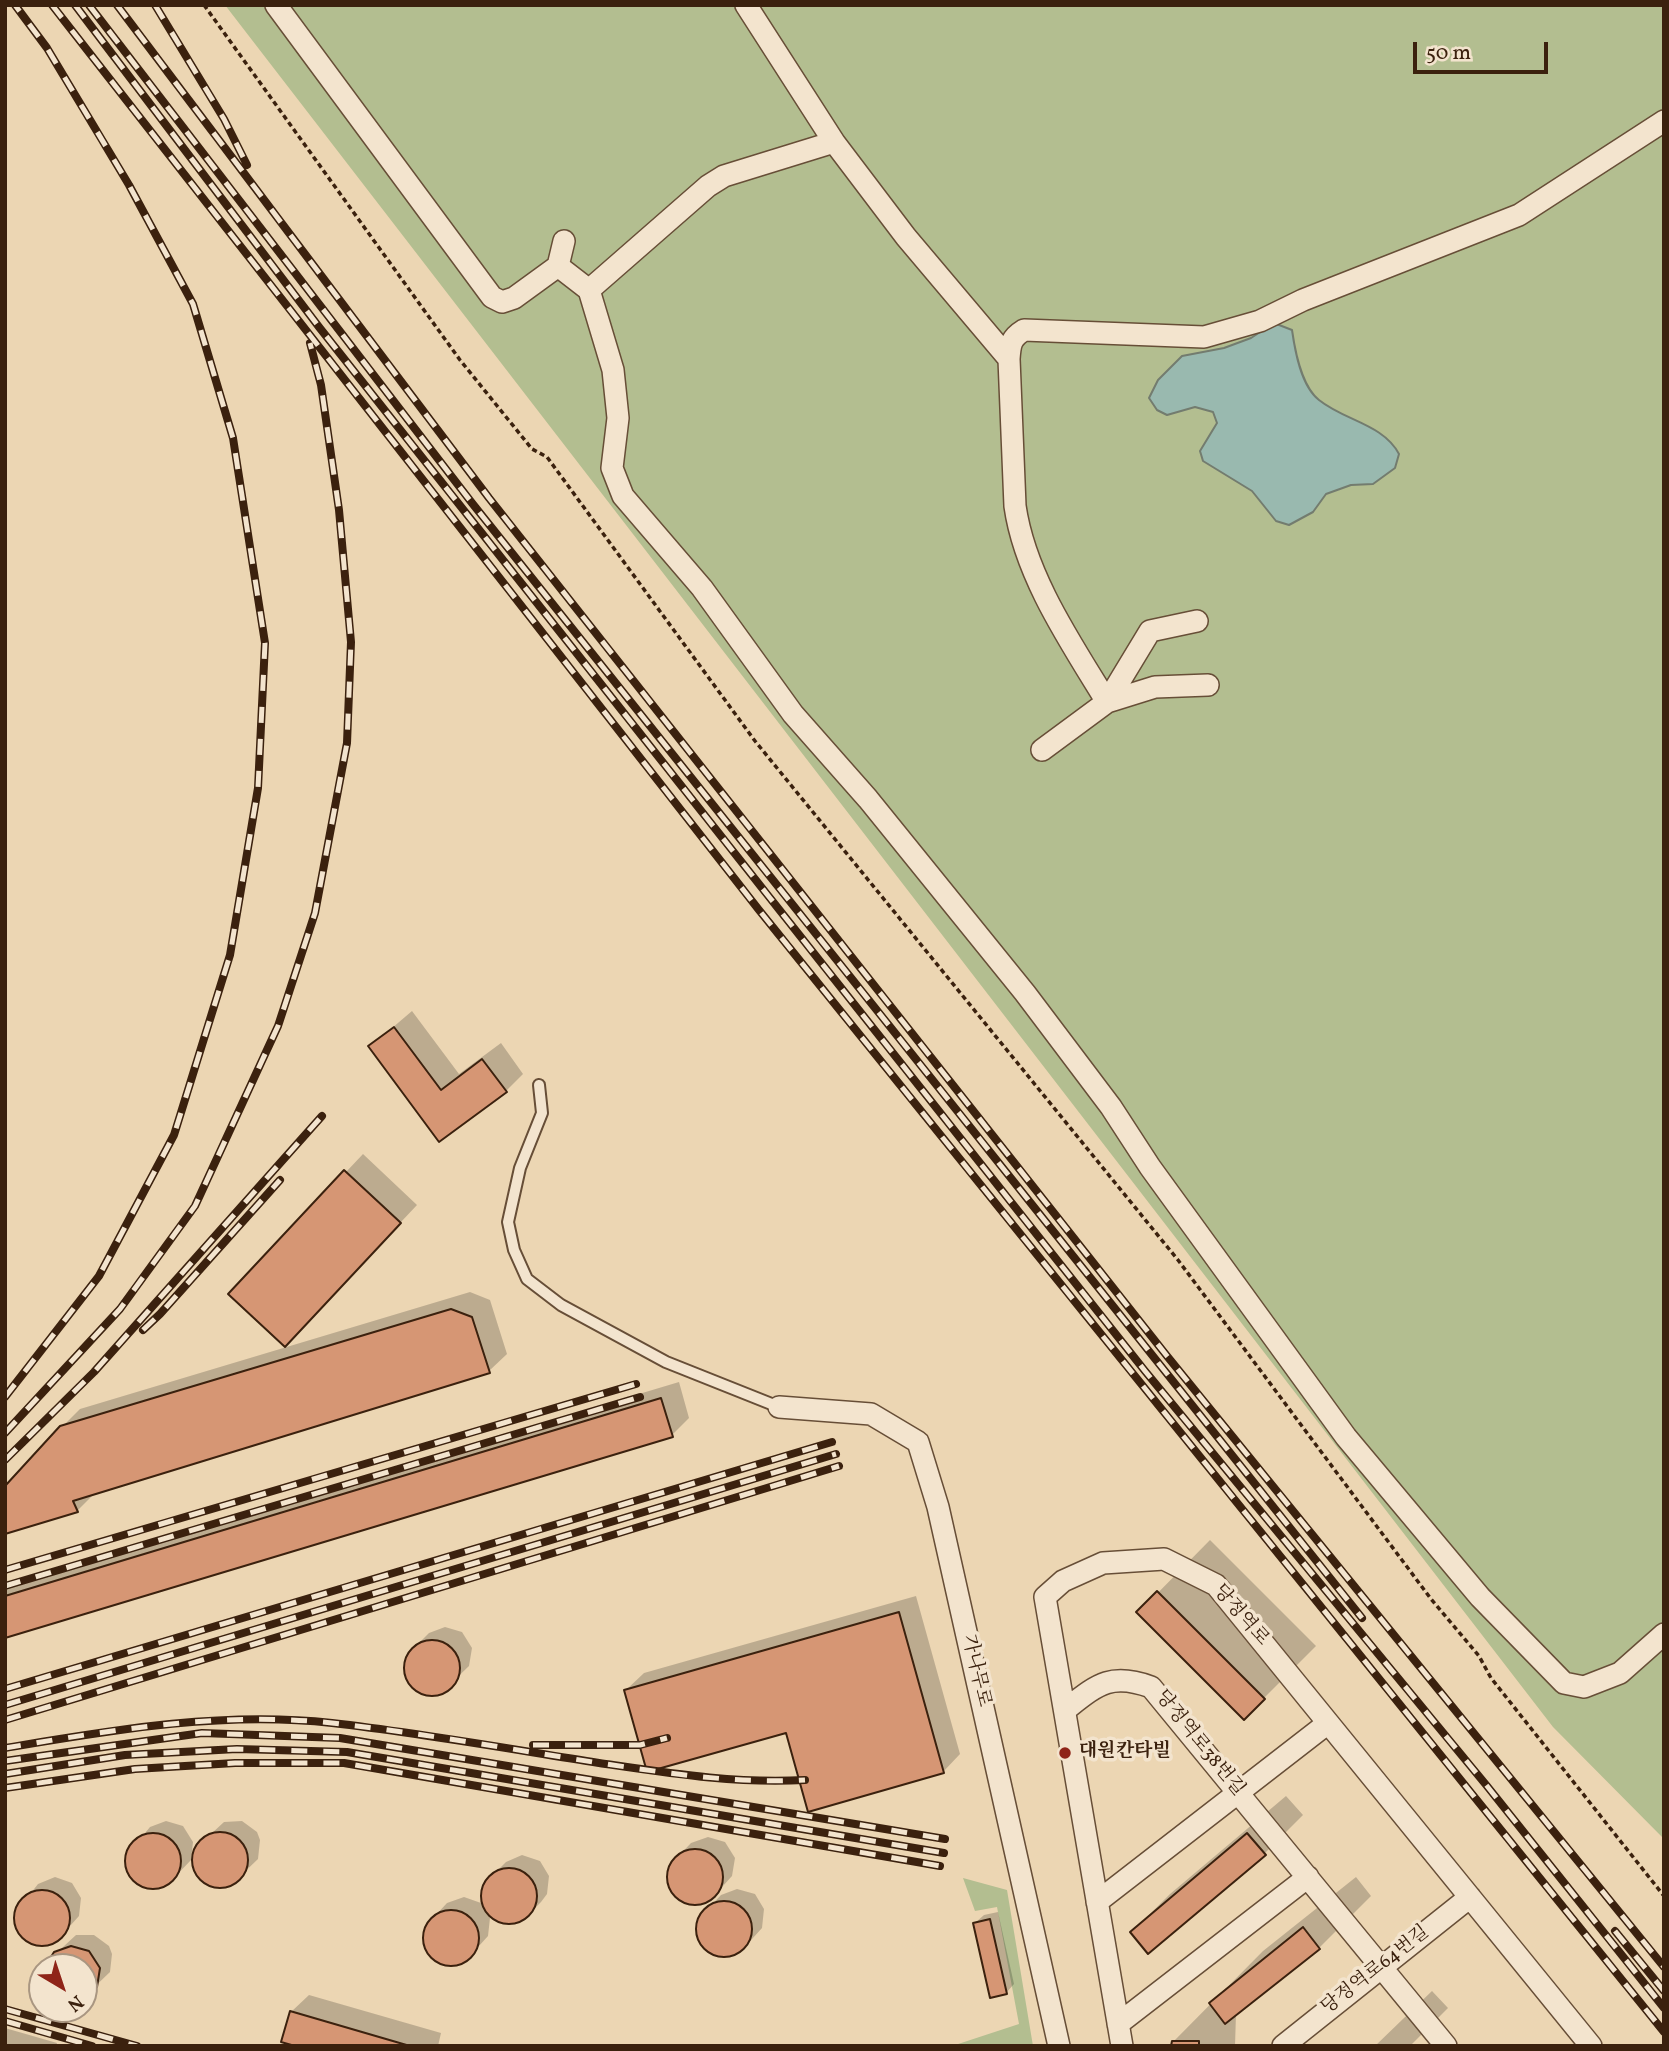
<!DOCTYPE html>
<html>
<head>
<meta charset="utf-8">
<style>
	body { margin:0 }
	#map { position:relative; width:1669px; height:2051px; overflow:hidden; background:#ecd6b3; font-family:Vollkorn,serif }
	canvas { display:block }
	.frame { position:absolute; inset:0; border:7px solid #3b210e; pointer-events:none }
	.north { position:absolute; left:28px; top:1953px; width:70px; height:70px; box-sizing:border-box; background:#f3e4ce; border:2px solid #a99681; border-radius:50%; rotate:141deg; font-size:19px; font-weight:700; line-height:28px; text-align:center; color:#3b210e }
	.north::after { content:''; display:block; margin:auto; width:24px; height:32px; background:#8f2418; clip-path:polygon(50% 0,100% 100%,50% 72%,0 100%) }
	.scale { position:absolute; left:1413px; top:42px; width:135px; height:32px; box-sizing:border-box; border:4px solid #3b210e; border-top:0; padding-left:9px; font-size:21px; line-height:24px; white-space:nowrap; color:#3b210e; -webkit-text-stroke:5px #f3e4ce; paint-order:stroke }
</style>
</head>
<body>
<div id="map">
<canvas width="1669" height="2051"></canvas>
<div class="frame"></div>
<div class="north">N</div>
<div class="scale">50 m</div>
</div>
<script>
const ctx = document.querySelector('canvas').getContext('2d');
ctx.lineJoin = 'round';
function paint(path, color) {
  ctx.fillStyle = color;
  ctx.fill(path, 'evenodd');
}
function stroke(path, color, width, dash) {
  ctx.strokeStyle = color;
  ctx.lineWidth = width;
  ctx.lineCap = dash ? 'butt' : 'round';
  ctx.setLineDash(dash || []);
  ctx.stroke(path);
}
function drawText(font, color, halo, rows, align = 'center') {
  ctx.font = font + ' Vollkorn,"Noto Serif KR",serif';
  ctx.lineWidth = 7;
  ctx.setLineDash([]);
  ctx.textBaseline = 'middle';
  ctx.strokeStyle = halo;
  ctx.fillStyle = color;
  for (const [text, x, y, turn = 0] of rows) {
    ctx.save();
    ctx.translate(x, y);
    ctx.rotate((+turn || 0) * Math.PI / 180);
    ctx.textAlign = isNaN(turn) ? turn : align;
    if (halo) ctx.strokeText(text, 0, 0);
    ctx.fillText(text, 0, 0);
    ctx.restore();
  }
}
paint(new Path2D(`
	M225,5H1664V1839L1553,1727Z
	M963,1878L1007,1890L1033,2046H952L1019,2024L997,1907L975,1911Z`), '#b3be90');
const water = new Path2D(`
	M1274,323L1292,330C1295,351 1301,386 1319,400C1345,421 1383,424 1399,454L1395,468L1373,484L1351,485L1326,494L1313,512L1289,525L1276,521L1252,491L1203,461L1200,451L1217,423L1213,412L1195,407L1167,415L1157,410L1149,398L1158,380L1182,356L1224,348L1251,338Z`);
paint(water, '#99b9af');
stroke(water, '#737c6f', 2);
paint(new Path2D(`
	M412,1011L459,1074L501,1043L523,1074L506,1091L439,1139L371,1046Z
	M363,1154L417,1205L302,1327L231,1294Z
	M470,1292L490,1300L507,1354L489,1371L95,1493L77,1511L7,1532L62,1427L80,1409Z
	M679,1382L689,1418L672,1435L5,1636V1584Z
	M1210,1540L1316,1646L1244,1718L1139,1612Z
	M916,1596L960,1754L943,1772L626,1690L644,1673Z
	M445,1627L462,1632L472,1648L469,1666L442,1692L434,1694L418,1690L407,1678L405,1670L409,1653L429,1633Z
	M1286,1796L1303,1815L1265,1853L1132,1932L1170,1894Z
	M166,1821L183,1826L193,1842L191,1860L171,1881L155,1888L139,1884L133,1879L127,1863V1855L150,1827Z
	M242,1821L257,1832L260,1840L258,1859L231,1885L214,1886L206,1883L196,1871L194,1854L198,1846L224,1822Z
	M708,1837L725,1842L735,1858L732,1876L713,1897L697,1904L681,1900L675,1895L668,1879L672,1863L691,1843Z
	M522,1855L540,1861L549,1876L547,1894L541,1902L528,1915L511,1922H503L486,1911L490,1918L488,1936L469,1957L453,1964L444,1963L430,1955L424,1939L425,1932L434,1917L447,1903L464,1897L481,1903L488,1910L483,1898L487,1881L506,1862Z
	M55,1877L72,1883L81,1898L79,1916L60,1937L44,1944L28,1941L17,1928L16,1912L38,1884Z
	M1356,1877L1371,1896L1319,1948L1236,2014L1235,2046H1173V2042L1263,1951Z
	M737,1889L755,1894L764,1909L762,1928L743,1949L727,1956L710,1952L704,1947L698,1931L702,1915L721,1895Z
	M998,1912L1014,1984L1006,1993L975,1923L984,1915Z
	M76,1935H94L109,1946L112,1954L110,1972L84,1997V1967H46L49,1960Z
	M1432,1991L1448,2008L1410,2046H1375Z
	M309,1995L441,2033L438,2046H301L291,2012Z
	M5,2028L57,2043L56,2046H5Z`), '#0003');
const building = new Path2D(`
	M394,1027L441,1090L482,1059L507,1092L439,1142L368,1046Z
	M344,1170L401,1223L285,1347L228,1294Z
	M451,1309L472,1317L490,1373L73,1501L78,1512L5,1534V1486L60,1426Z
	M661,1398L673,1437L5,1638V1596Z
	M1157,1591L1265,1699L1244,1720L1136,1612Z
	M899,1612L944,1773L808,1812L786,1733L647,1772L624,1690Z
	M404 1668a28 28 0 1 1 56 0a28 28 0 1 1-56 0Z
	M192 1860a28 28 0 1 1 56 0a28 28 0 1 1-56 0Z
	M125 1861a28 28 0 1 1 56 0a28 28 0 1 1-56 0Z
	M1247,1833L1266,1855L1148,1954L1130,1932Z
	M667 1877a28 28 0 1 1 56 0a28 28 0 1 1-56 0Z
	M481 1896a28 28 0 1 1 56 0a28 28 0 1 1-56 0Z
	M14 1918a28 28 0 1 1 56 0a28 28 0 1 1-56 0Z
	M696 1929a28 28 0 1 1 56 0a28 28 0 1 1-56 0Z
	M423 1938a28 28 0 1 1 56 0a28 28 0 1 1-56 0Z
	M990,1919L1007,1994L990,1998L973,1923Z
	M1303,1927L1320,1949L1225,2024L1209,2003Z
	M71,1946L89,1951L100,1968L97,1987L84,1999V1967H45L54,1952Z
	M290,2011L410,2046H295L281,2042Z
	M1172,2041H1199V2046H1171Z`);
paint(building, '#d69674');
stroke(building, '#3b210e', 2);
const lane = new Path2D(`
	M539,1085L542,1113L520,1168L508,1222L514,1250L527,1279L561,1305L666,1362L779,1407`);
const street = new Path2D(`
	M276,5L492,297L502,302L514,298L558,266L589,290L613,370L618,418L612,468L623,496L702,588L793,714L868,799L1025,993L1111,1107L1150,1167L1346,1437L1480,1597L1564,1683L1584,1687L1620,1673L1664,1634
	M746,5L834,142
	M558,266L564,241
	M589,290L708,186L724,176L834,142L906,237L1009,359
	M1208,685L1155,687L1107,702C1071,643 1025,576 1015,506L1009,359C1010,344 1011,338 1024,330L1204,337L1260,321L1303,300L1519,215L1664,121
	M1042,750L1107,702L1150,631L1197,621
	M779,1407L871,1414L918,1442L938,1507L1059,2046
	M1065,1710C1097,1685 1110,1672 1151,1687L1446,2046
	M1097,1902L1328,1723
	M1118,2024L1308,1877
	M1122,2046L1045,1597L1063,1581L1103,1563L1164,1559L1216,1585L1591,2046
	M1283,2046L1470,1897`);
stroke(lane, '#674e37', 14);
stroke(street, '#674e37', 24);
stroke(new Path2D(`
	M204,5L460,360L532,449L547,457L755,741L1178,1260L1431,1599L1479,1656L1491,1678L1664,1896`), '#3b210e', 3.5, [5, 3.5]);
stroke(lane, '#f3e4ce', 10);
stroke(street, '#f3e4ce', 21);
const rail = new Path2D(`
	M52,5L759,910L1664,2032
	M75,5L319,327L770,898L1145,1371L1487,1786L1664,2008
	M89,5L472,503L1362,1618
	M117,5L489,498L1167,1356L1664,1967
	M155,5L224,119L247,165
	M143,1330L160,1314L280,1180
	M5,1397L99,1276L174,1135L230,955L258,788L265,643L233,438L193,304L129,185L47,48L15,5
	M5,1433L120,1309L195,1206L278,1026L315,913L347,743L351,642L339,510L321,385L310,343
	M5,1460L94,1372L322,1116
	M5,1570L636,1384
	M5,1586L640,1397
	M5,1689L832,1442
	M5,1705L836,1454
	M5,1720L839,1466
	M533,1745H640L667,1738
	M5,1748C113,1730 222,1711 332,1723C421,1733 510,1749 599,1763C668,1773 735,1784 805,1780
	M5,1761L202,1733L340,1738L945,1839
	M5,1774L125,1755L237,1749L347,1752L944,1853
	M5,1788L135,1769L235,1763H344L940,1866
	M1615,1931L1664,1991
	M5,2009L137,2046
	M5,2021L92,2046`);
stroke(rail, '#3b210e', 8);
stroke(rail, '#f3e4ce', 5, [16]);
for (const [x, y, r, color] of [
	[1065,1753,7,"#8f2418"]
]) {
  const dot = new Path2D();
  dot.arc(x, y, r, 0, 2 * Math.PI);
  ctx.fillStyle = color;
  ctx.fill(dot);
  stroke(dot, '#f3e4ce', 2.5);
}
drawText('19px', '#3b210e', '#f3e4ce', [
	["당정역로",1240,1616,49],
	["가나무로",975,1671,77],
	["당정역로38번길",1199,1744,51],
	["당정역로64번길",1376,1971,-38]
]);
drawText('bold 19px', '#3b210e', '#f3e4ce', [
	["대원칸타빌",1079,1753]
], 'left');
</script>
</body>
</html>
